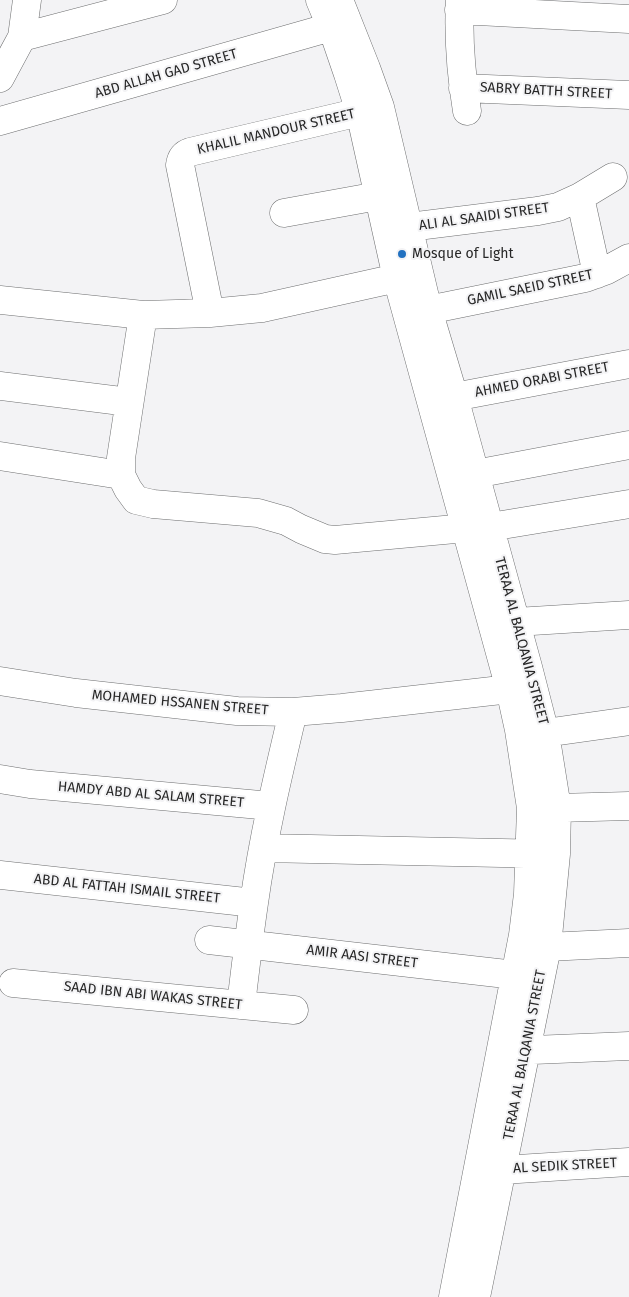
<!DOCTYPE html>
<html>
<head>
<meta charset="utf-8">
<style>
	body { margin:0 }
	canvas { display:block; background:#f3f3f5 }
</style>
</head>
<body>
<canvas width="629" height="1297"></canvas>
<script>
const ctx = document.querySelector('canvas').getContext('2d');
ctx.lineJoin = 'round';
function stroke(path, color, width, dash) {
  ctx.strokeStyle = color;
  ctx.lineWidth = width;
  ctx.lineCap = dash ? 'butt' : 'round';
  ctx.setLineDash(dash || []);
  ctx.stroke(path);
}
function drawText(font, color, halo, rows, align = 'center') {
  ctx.font = font + ' "Fira Sans",sans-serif';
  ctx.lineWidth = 4;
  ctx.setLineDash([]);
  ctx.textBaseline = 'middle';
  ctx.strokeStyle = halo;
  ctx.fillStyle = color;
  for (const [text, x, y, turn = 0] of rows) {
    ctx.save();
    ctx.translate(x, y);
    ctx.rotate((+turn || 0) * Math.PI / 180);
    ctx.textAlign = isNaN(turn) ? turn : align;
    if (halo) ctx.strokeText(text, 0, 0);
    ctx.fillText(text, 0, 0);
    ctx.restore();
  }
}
const minor = new Path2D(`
	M320,0L335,36L348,74L360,112L397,278L510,689L519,730L531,808L528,894L523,935L453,1297
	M339,0L366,68L380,107L428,310L454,397L528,667L545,733L557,808L556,854L547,947L476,1297
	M460,0C458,38 461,74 467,111
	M459,10L629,19
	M22,37L163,0
	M0,78L22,37L27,0
	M463,88L629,95
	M0,121L331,27
	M580,197L597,274
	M284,213L378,196
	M409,227L538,211L558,207L580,197L613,177
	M0,300L143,315L210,313L262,308L397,278
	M428,310L585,278L607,270L629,258
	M210,313L180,165C181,158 184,154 190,152L377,108
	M0,386L129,402
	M454,397L629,364
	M0,456L121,475L128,489L136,500L153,504L258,513L286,521L301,529L325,539L335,540L466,528
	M475,474L629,445
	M121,475V458L143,315
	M490,527L629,504
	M516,622L629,615
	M0,681L76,693L237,711L293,712L342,708L510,689
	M545,733L629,721
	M0,779L30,784L271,806
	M557,808L629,806
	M263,848L549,854
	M0,875L254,903
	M209,940L515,975
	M547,947L629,943
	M13,983L294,1010
	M241,1005C245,971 249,937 254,903C263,838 278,775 293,712
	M509,1051L629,1046
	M502,1170L629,1162`);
stroke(minor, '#6d6e6f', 29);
stroke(minor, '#fff', 28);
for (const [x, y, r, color] of [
	[402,254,5,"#2271c0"]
]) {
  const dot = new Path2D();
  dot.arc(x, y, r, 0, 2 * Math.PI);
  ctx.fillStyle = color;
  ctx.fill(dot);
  stroke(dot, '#f3f3f5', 2);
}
drawText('14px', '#272727', '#f3f3f5', [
	["ABD ALLAH GAD STREET",166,74,-16],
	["SABRY BATTH STREET",546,91,3],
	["KHALIL MANDOUR STREET",276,132,-13],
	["ALI AL SAAIDI STREET",484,217,-8],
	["GAMIL SAEID STREET",530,288,-12],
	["AHMED ORABI STREET",542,380,-11],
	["TERAA AL BALQANIA STREET",521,641,75],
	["MOHAMED HSSANEN STREET",180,703,5],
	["HAMDY ABD AL SALAM STREET",151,795,5],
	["ABD AL FATTAH ISMAIL STREET",127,889,6],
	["AMIR AASI STREET",362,957,7],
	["SAAD IBN ABI WAKAS STREET",153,996,6],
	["TERAA AL BALQANIA STREET",525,1055,-79],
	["AL SEDIK STREET",565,1166,-3]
]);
drawText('14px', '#272727', '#f3f3f5', [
	["Mosque of Light",412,254]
], 'left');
</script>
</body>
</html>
